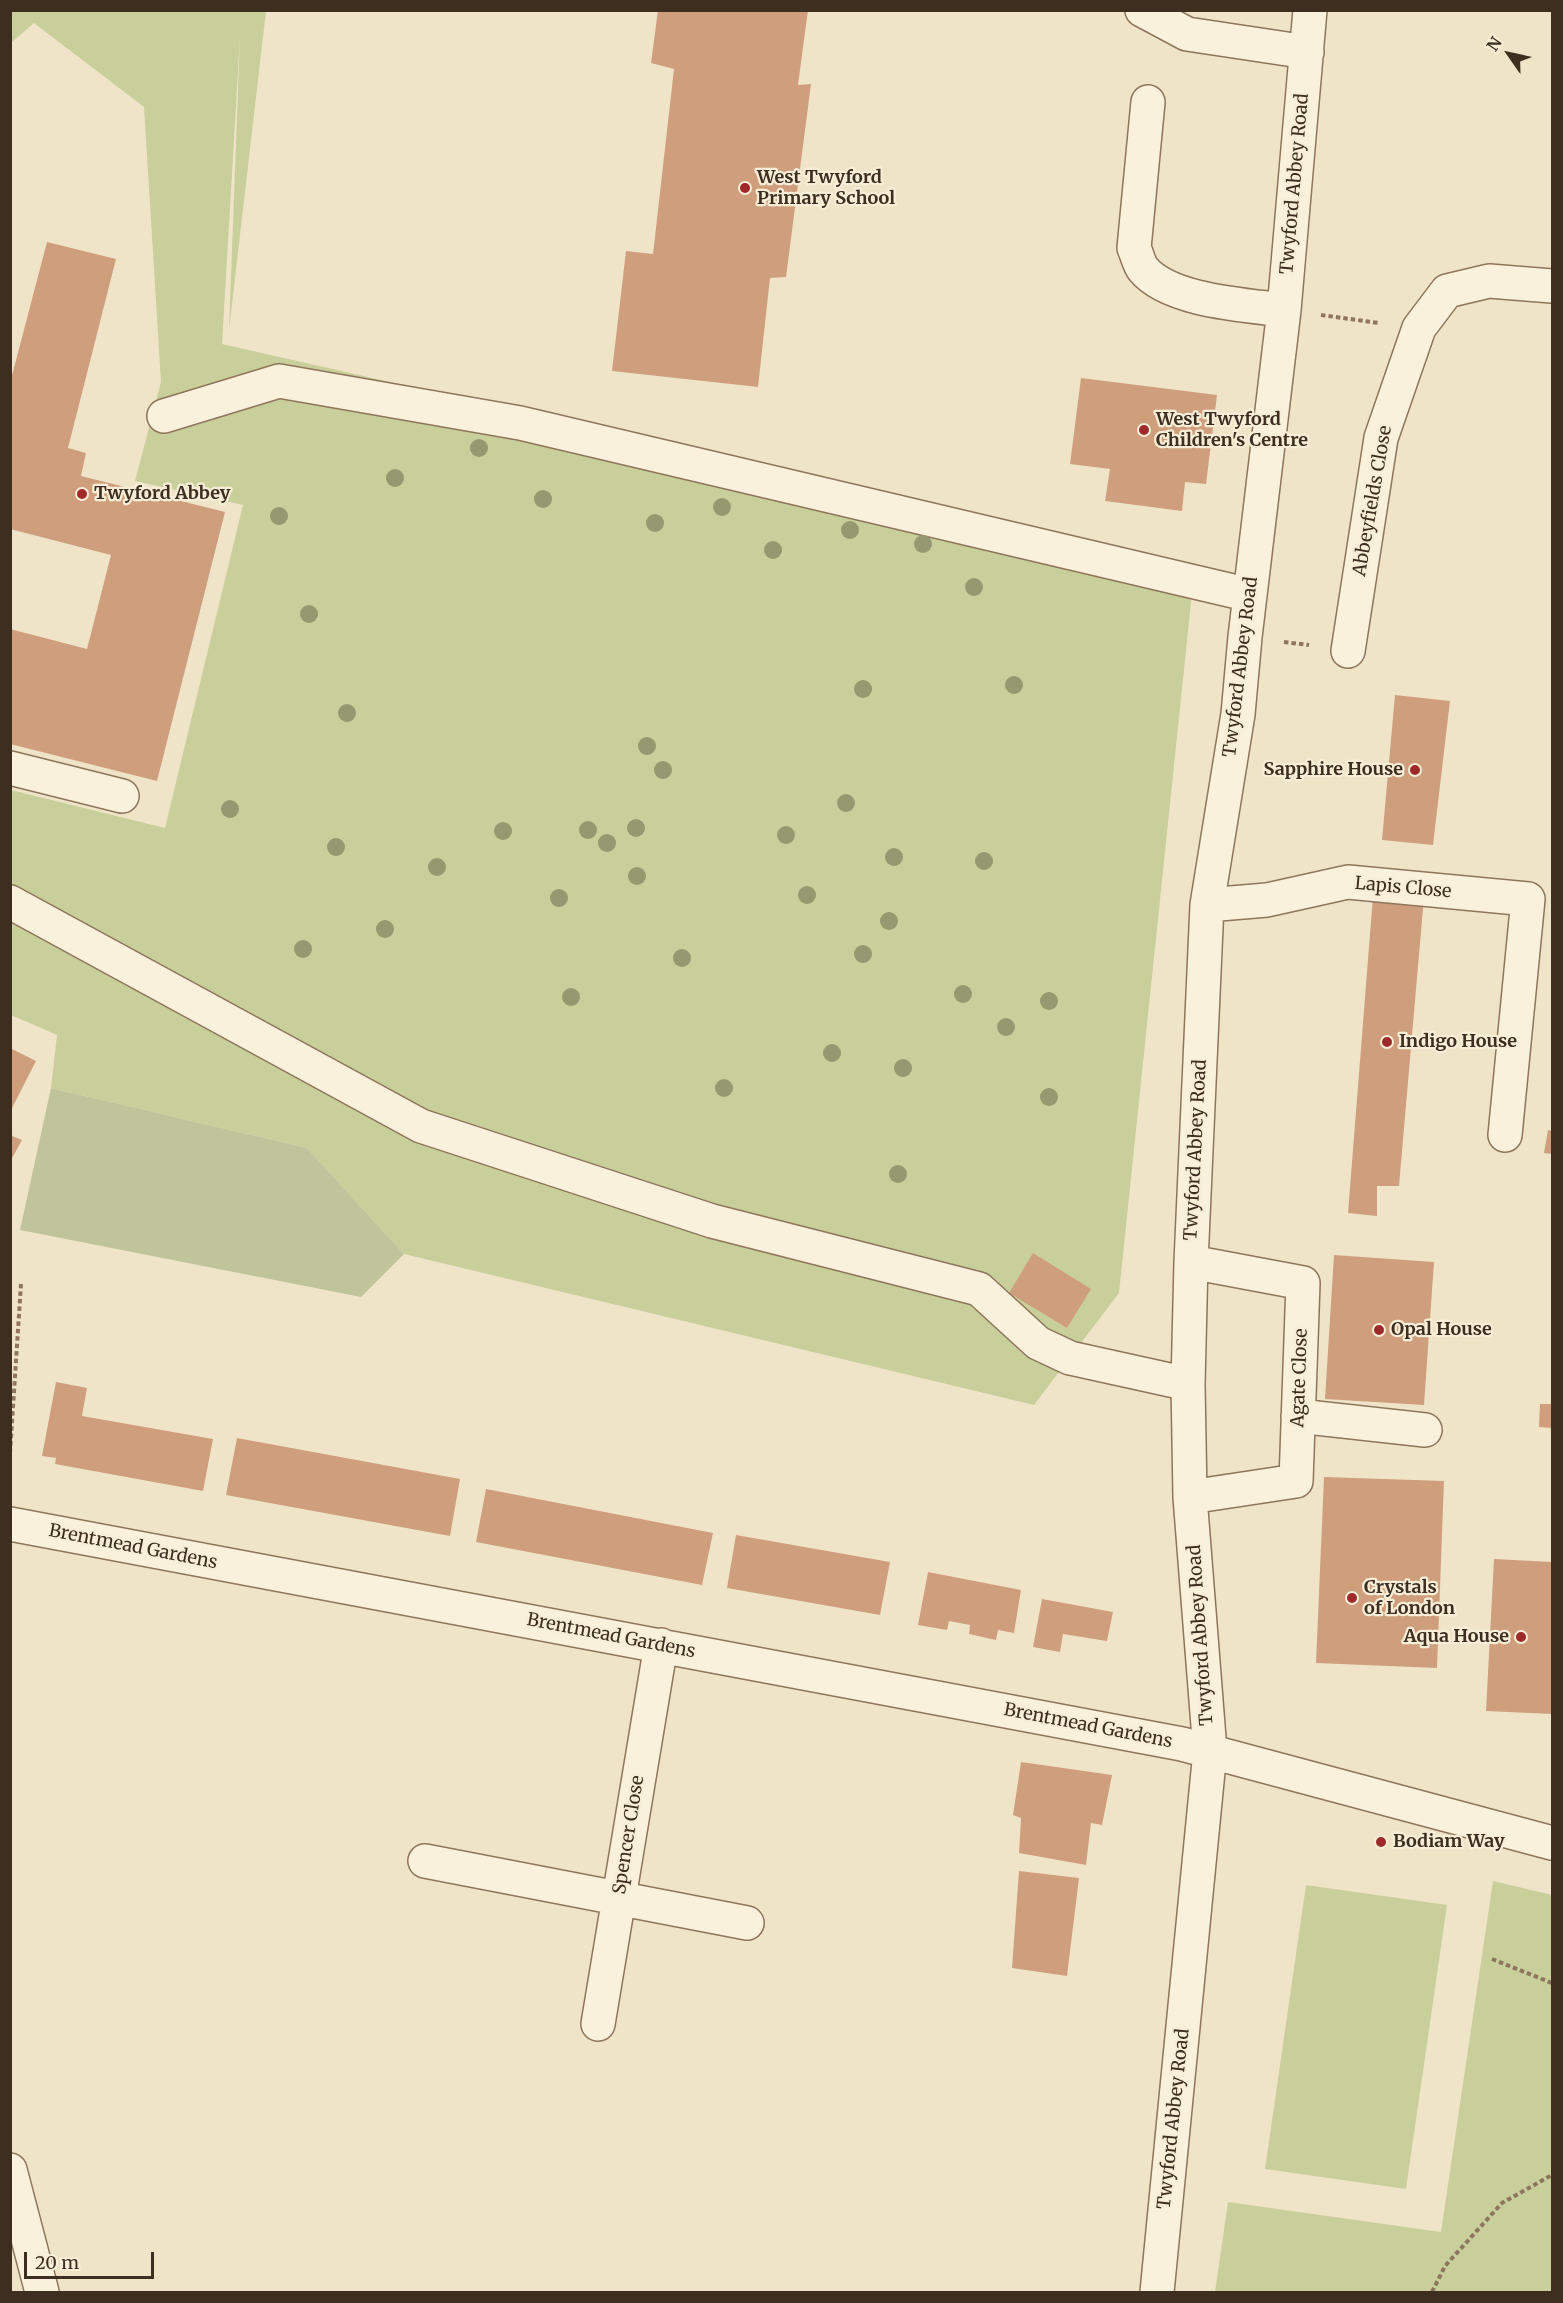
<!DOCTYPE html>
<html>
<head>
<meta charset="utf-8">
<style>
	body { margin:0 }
	#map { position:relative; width:1563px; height:2303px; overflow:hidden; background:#f0e4c8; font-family:Merriweather,serif }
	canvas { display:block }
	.frame { position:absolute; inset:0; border:12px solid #3d2e20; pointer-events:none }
	.north { position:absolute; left:1479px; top:24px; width:60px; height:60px; -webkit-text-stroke:4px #f7eed8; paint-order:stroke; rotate:304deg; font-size:16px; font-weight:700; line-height:24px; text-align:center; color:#3d2e20 }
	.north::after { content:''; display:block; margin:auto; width:21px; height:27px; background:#3d2e20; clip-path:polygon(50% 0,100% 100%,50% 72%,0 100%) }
	.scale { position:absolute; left:24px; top:2252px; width:130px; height:27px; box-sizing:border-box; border:3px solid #3d2e20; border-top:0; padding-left:8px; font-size:18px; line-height:21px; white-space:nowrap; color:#3d2e20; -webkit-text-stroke:4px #f7eed8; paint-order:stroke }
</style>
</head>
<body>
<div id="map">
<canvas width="1563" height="2303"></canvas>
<div class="frame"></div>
<div class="north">N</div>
<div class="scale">20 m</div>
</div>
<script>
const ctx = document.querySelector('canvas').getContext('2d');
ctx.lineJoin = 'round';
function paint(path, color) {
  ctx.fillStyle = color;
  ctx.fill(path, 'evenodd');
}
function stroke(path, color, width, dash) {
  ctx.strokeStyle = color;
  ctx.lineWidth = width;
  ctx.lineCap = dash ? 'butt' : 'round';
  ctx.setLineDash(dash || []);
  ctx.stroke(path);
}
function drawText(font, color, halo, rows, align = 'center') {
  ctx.font = font + ' Merriweather,serif';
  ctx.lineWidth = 4.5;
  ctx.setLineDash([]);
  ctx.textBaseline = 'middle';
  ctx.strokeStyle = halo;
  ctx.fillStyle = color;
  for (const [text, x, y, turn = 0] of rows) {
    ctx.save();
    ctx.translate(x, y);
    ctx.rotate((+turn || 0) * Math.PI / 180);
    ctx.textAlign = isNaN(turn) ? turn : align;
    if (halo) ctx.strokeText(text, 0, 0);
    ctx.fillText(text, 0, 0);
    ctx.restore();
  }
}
paint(new Path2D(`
	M11,11H266L229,330L240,37L222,344L1195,564L1119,1293L1034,1405L404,1254L307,1148L51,1088L57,1035L11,1015V790L165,828L243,505L135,481L161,382L144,107L34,23L11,43Z
	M1493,1881L1552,1895V2292H1215L1228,2202L1441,2232Z
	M1306,1885L1447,1905L1406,2189L1265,2169Z`), '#c9cf9b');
paint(new Path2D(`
	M51,1088L307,1148L404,1254L361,1297L20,1230Z`), '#bfc49a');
paint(new Path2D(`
	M658,10H808L798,85L811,84L786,277L770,278L758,387L612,371L626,251L653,254L674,69L651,63Z
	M47,242L116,259L68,448L86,453L81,476L225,512L157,781L10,744V629L87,649L111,555L10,529V383Z
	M1081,378L1217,395L1206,484L1185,482L1182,511L1105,501L1110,469L1070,464Z
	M1395,695L1450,701L1433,845L1382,840Z
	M1373,896L1424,897L1399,1186H1377V1216L1348,1213Z
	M10,1048L36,1061L10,1112Z
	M1548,1130L1552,1131V1154L1544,1153Z
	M10,1135L22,1140L10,1162Z
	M1033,1253L1091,1289L1067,1328L1009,1293Z
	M1334,1255L1434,1262L1424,1405L1325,1399Z
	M56,1382L87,1388L82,1416L213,1439L203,1491L55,1464L56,1458L42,1456Z
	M1540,1404H1552V1428L1539,1427Z
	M237,1438L460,1479L450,1536L226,1495Z
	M1324,1477L1444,1481L1437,1668L1316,1663Z
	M486,1489L713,1533L702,1585L476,1542Z
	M736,1535L890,1562L880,1615L727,1588Z
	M1494,1559L1552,1562V1714L1486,1711Z
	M928,1572L1021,1590L1014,1633L998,1630L996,1640L969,1634L970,1625L949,1621L947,1630L918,1625Z
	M1042,1599L1113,1612L1107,1641L1063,1634L1060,1652L1033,1647Z
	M1021,1762L1112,1775L1102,1825L1091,1823L1086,1865L1019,1853L1021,1818L1013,1815Z
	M1019,1871L1079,1878L1067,1976L1012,1968Z`), '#cf9f7d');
const minor = new Path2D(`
	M1142,10L1187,34L1307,52
	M1148,102L1134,248C1137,254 1139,264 1143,269C1169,301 1245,305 1284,310
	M164,416L279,381L520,423L1250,595
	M1348,651L1381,438L1419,328L1447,291L1489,281L1552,286
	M10,768L122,796
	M10,902L421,1126L712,1221L979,1289L1038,1343L1070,1358L1188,1384
	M1207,905L1267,900L1348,882L1528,899L1505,1135
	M1298,1416L1425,1430
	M1190,1497L1296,1481L1303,1283L1191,1262
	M10,1524L1182,1744L1552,1843
	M425,1861L747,1923
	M598,2024L661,1645
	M10,2170L42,2292
	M1157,2292L1210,1751L1190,1497L1188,1384L1191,1262L1207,905L1238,714L1245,637L1284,310L1310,10`);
stroke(minor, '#8d765c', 36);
stroke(new Path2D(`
	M1321,315L1379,323
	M1284,642L1309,645
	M10,1453L21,1284
	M1492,1959L1552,1983
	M1432,2292L1445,2266L1502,2203L1552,2175`), '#8d765c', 4, [4.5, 3]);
stroke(minor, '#faf1dc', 33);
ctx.fillStyle = '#96986f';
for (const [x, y] of [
	[479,448],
	[395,478],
	[543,499],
	[722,507],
	[279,516],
	[655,523],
	[850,530],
	[923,544],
	[773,550],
	[974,587],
	[309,614],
	[1014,685],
	[863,689],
	[347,713],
	[647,746],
	[663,770],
	[846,803],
	[230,809],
	[636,828],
	[588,830],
	[503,831],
	[786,835],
	[607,843],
	[336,847],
	[894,857],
	[984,861],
	[437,867],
	[637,876],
	[807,895],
	[559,898],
	[889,921],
	[385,929],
	[303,949],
	[863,954],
	[682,958],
	[963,994],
	[571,997],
	[1049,1001],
	[1006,1027],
	[832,1053],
	[903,1068],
	[724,1088],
	[1049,1097],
	[898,1174]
]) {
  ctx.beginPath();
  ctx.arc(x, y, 9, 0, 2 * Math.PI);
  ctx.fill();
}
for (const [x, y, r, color] of [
	[745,188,6,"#9e2a2b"],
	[1144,430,6,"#9e2a2b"],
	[82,494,6,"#9e2a2b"],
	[1415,770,6,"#9e2a2b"],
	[1387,1042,6,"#9e2a2b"],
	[1379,1330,6,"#9e2a2b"],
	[1352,1598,6,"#9e2a2b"],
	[1521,1637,6,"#9e2a2b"],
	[1381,1842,6,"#9e2a2b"]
]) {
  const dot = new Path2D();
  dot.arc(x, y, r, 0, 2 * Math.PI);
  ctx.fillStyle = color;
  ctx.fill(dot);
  stroke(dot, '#f7eed8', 2);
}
drawText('bold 18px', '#3d2e20', '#f7eed8', [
	["West Twyford",757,178],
	["Primary School",757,199],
	["West Twyford",1156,420],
	["Children's Centre",1156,441],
	["Twyford Abbey",94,494],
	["Sapphire House",1403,770,"right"],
	["Indigo House",1399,1042],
	["Opal House",1391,1330],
	["Crystals",1364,1588],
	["of London",1364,1609],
	["Aqua House",1509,1637,"right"],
	["Bodiam Way",1393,1842]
], 'left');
drawText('18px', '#3d2e20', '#f7eed8', [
	["Twyford Abbey Road",1295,184,-85],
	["Abbeyfields Close",1373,501,-80],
	["Twyford Abbey Road",1241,667,-83],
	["Lapis Close",1403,888,5],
	["Twyford Abbey Road",1196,1150,-87],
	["Agate Close",1300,1378,-88],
	["Brentmead Gardens",133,1547,11],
	["Twyford Abbey Road",1201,1635,-94],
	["Brentmead Gardens",611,1636,11],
	["Brentmead Gardens",1088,1726,11],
	["Spencer Close",629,1835,-81],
	["Twyford Abbey Road",1174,2119,-84]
]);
</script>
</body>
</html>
